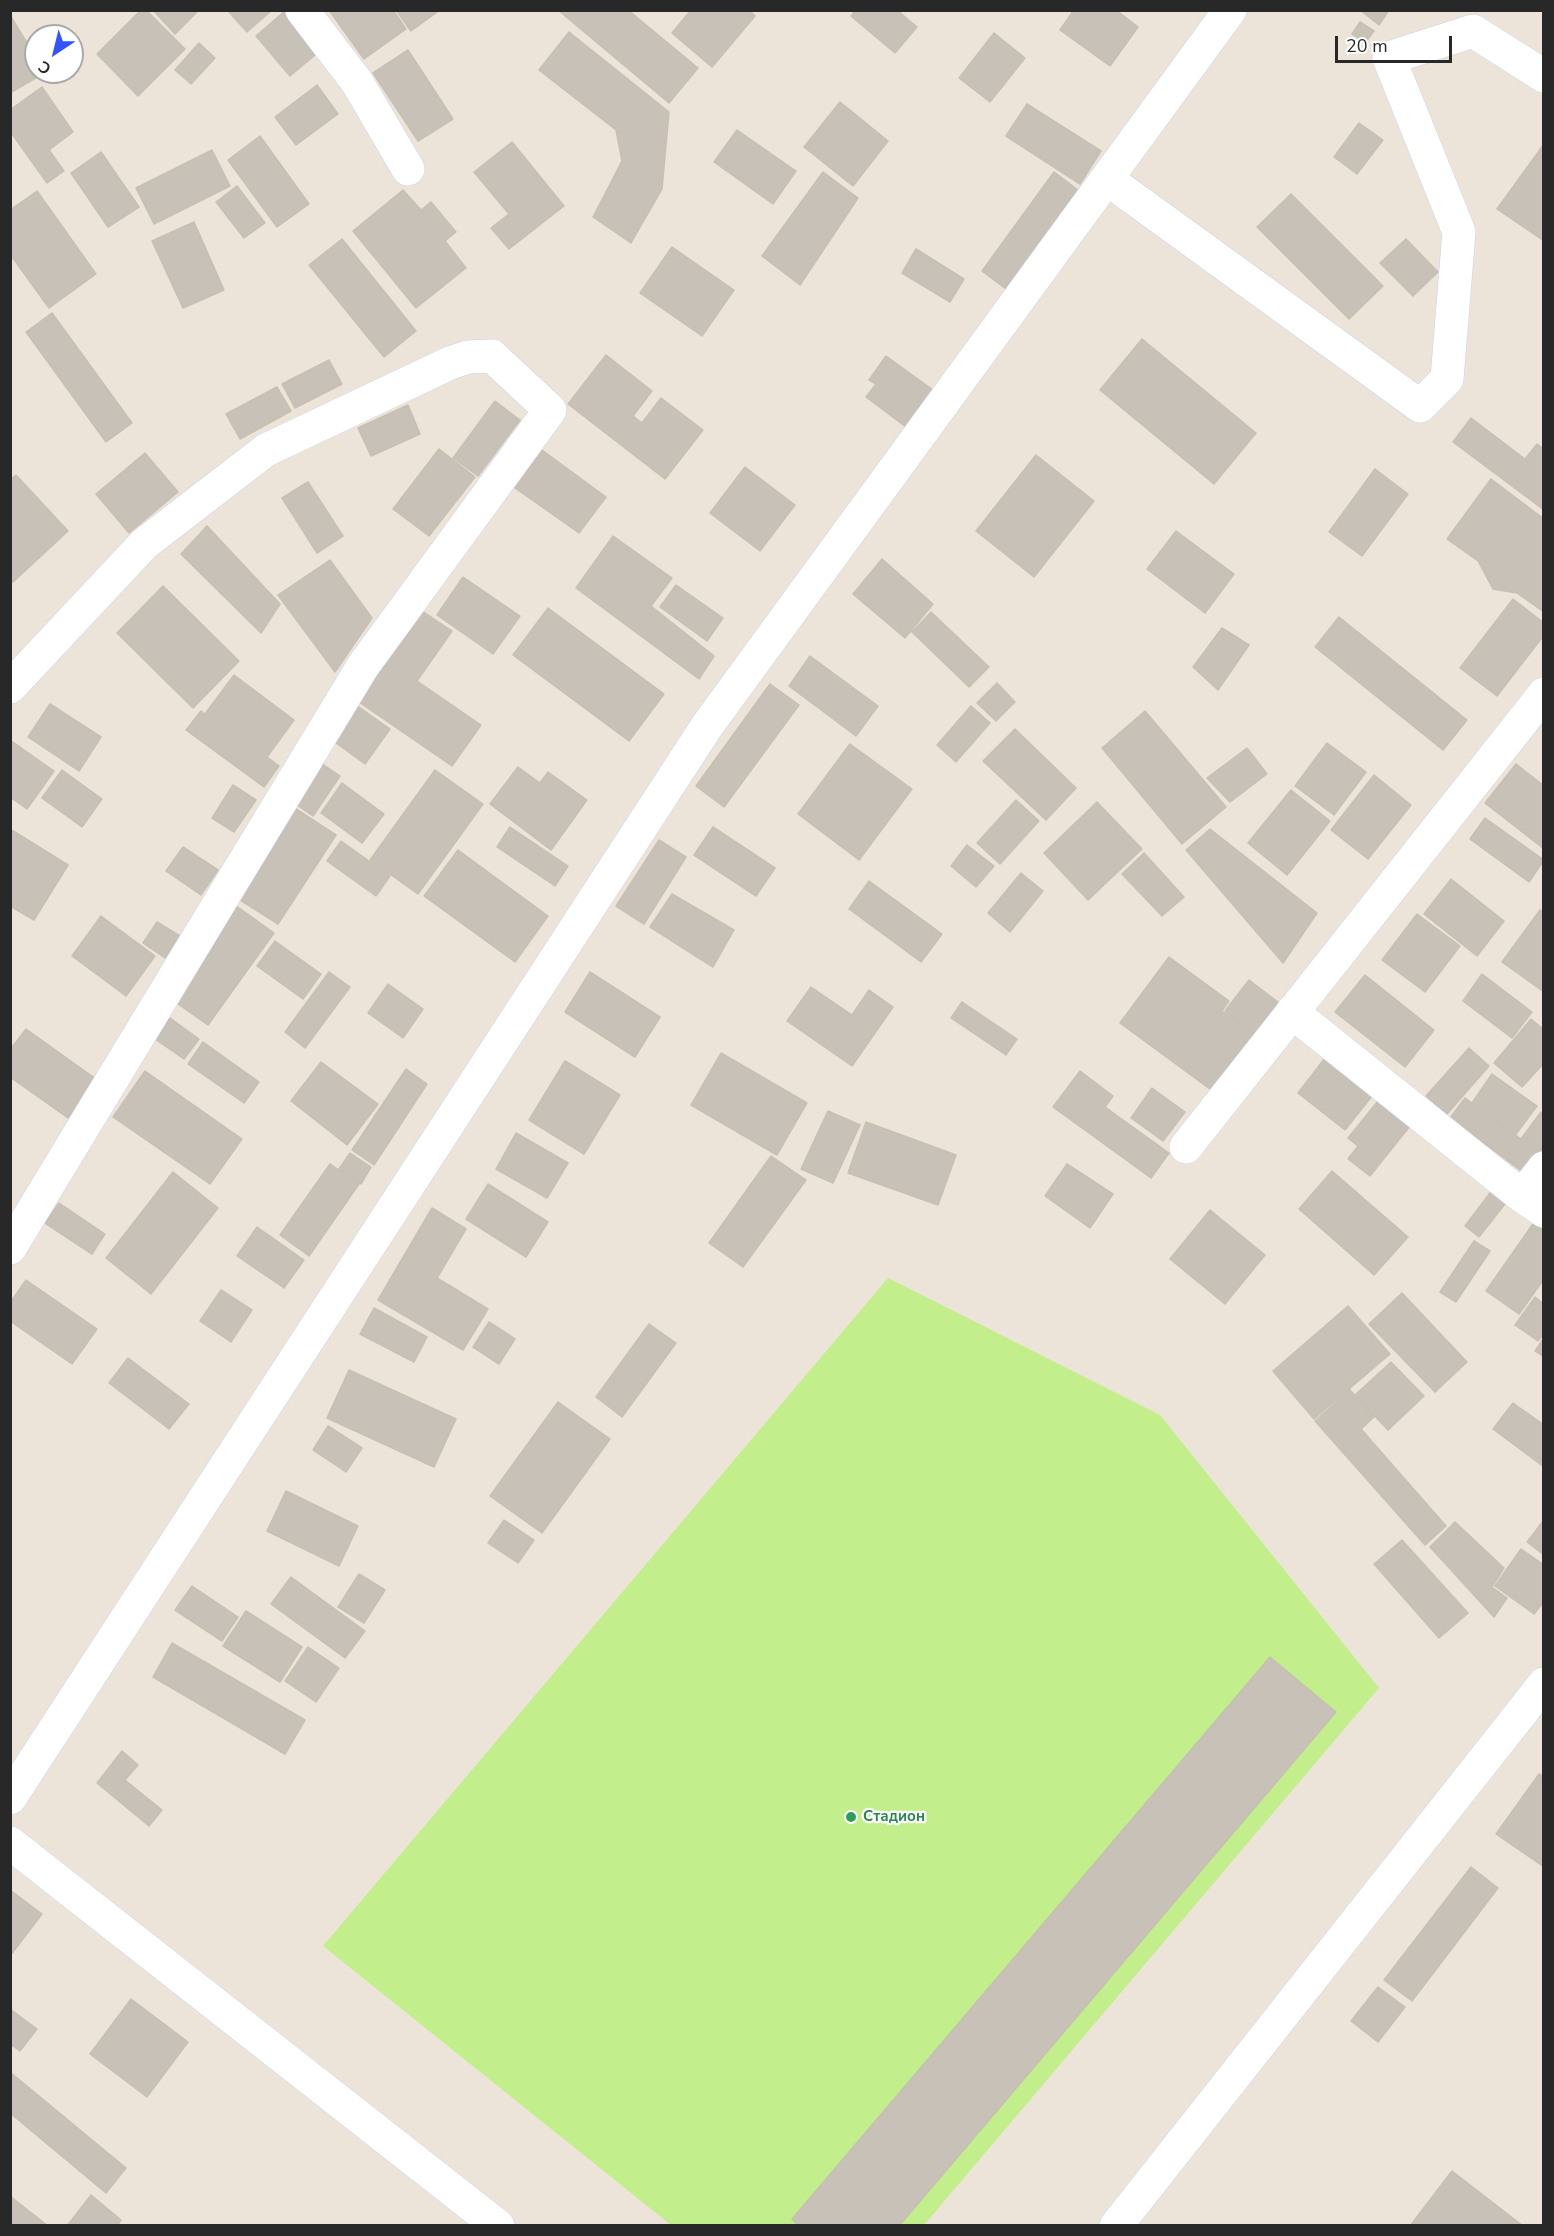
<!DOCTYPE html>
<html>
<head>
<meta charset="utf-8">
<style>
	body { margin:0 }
	#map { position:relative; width:1554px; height:2236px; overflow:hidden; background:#ece4d8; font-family:"Nunito Sans",sans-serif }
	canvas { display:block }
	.frame { position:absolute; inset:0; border:12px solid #282828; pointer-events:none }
	.north { position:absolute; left:24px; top:24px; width:60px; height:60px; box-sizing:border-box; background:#fff; border:2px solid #a9a9a9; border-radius:50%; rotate:215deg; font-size:16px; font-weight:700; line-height:24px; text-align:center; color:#282828 }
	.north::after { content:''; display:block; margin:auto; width:21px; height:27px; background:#3253ff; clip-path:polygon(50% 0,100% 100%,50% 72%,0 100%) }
	.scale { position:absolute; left:1335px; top:36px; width:117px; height:27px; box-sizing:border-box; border:3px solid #282828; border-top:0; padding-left:8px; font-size:18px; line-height:21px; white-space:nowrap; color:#282828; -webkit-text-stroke:4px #fff; paint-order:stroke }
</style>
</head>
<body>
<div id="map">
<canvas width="1554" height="2236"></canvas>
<div class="frame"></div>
<div class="north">С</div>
<div class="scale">20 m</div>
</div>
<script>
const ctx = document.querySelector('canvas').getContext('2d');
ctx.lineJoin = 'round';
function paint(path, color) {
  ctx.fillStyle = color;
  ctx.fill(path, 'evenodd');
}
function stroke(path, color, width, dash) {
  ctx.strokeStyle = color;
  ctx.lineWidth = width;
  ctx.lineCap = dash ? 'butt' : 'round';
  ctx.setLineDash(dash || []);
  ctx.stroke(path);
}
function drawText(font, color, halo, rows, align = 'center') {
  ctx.font = font + ' "Nunito Sans",sans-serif';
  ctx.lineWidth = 4.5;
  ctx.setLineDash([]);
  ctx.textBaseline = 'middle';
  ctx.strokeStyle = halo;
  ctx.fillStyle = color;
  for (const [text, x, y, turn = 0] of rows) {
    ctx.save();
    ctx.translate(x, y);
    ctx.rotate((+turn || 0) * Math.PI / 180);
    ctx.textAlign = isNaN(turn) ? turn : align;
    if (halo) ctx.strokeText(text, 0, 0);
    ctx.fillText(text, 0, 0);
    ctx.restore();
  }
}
paint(new Path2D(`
	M888,1278L1160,1415L1379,1688L924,2225H671L323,1946Z`), '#c2ef8b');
const building = new Path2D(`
	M141,10H146L185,49L138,96L97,54Z
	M153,10H199L175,34Z
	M230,10H272L247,32L229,12Z
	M286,10L321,50L290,76L256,36Z
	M329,10H393L406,29L364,59Z
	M396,10H440L411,31Z
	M558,10H628L698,68L669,103Z
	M691,10H749L755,16L712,67L672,33Z
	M856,10H897L917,27L895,53L851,16Z
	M1074,10H1116L1138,27L1110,66L1060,30Z
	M1360,10H1389L1379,25Z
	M10,15L36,58V72L44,73L10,93Z
	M1360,22L1374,31L1365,43L1352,34Z
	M569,32L669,112L662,189L631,243L593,217L622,161L616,130L539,70Z
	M994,33L1025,58L990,102L959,78Z
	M199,43L215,58L191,84L175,70Z
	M408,50L453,119L418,141L373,73Z
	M317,85L338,114L296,145L275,117Z
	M42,87L73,132L49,150L64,171L47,183L10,131V110Z
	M840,102L888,141L853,186L804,147Z
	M1027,104L1101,151L1080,184L1006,136Z
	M1359,123L1383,140L1357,174L1334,157Z
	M737,130L796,171L773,204L714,162Z
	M260,136L309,204L277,227L228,160Z
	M512,142L564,206L509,249L491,228L509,214L474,172Z
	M1544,144V241L1497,209Z
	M212,150L230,186L154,224L136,188Z
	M101,152L139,207L108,227L71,173Z
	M823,172L858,198L800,285L762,256Z
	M1054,172L1078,190L1006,289L982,271Z
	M237,186L265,223L244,238L216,202Z
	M403,190L421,210L431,202L456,232L445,241L466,268L416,308L353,231Z
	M37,191L96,274L49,308L10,254V210Z
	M1291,194L1383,286L1349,319L1257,227Z
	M194,222L224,290L183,308L152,241Z
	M342,239L416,331L384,357L309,265Z
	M1406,239L1438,272L1413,296L1380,263Z
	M672,247L734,290L702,336L640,293Z
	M916,249L964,279L950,302L902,273Z
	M52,313L132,423L106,442L26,332Z
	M1142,339L1256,433L1214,484L1100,390Z
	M606,355L652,391L633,416L642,423L661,398L703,430L665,479L568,404Z
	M886,356L933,390L906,427L866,397L876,384L869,380Z
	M329,360L342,384L295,408L282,384Z
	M277,387L291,411L240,439L226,414Z
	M495,401L520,420L478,476L453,458Z
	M408,405L420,434L371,456L358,428Z
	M1471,418L1525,459L1537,444L1544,449V510L1453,442Z
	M439,449L475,477L429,536L393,509Z
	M542,450L606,497L579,533L515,488Z
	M145,453L178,492L129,533L96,494Z
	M1036,455L1094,501L1034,577L976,531Z
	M745,467L795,505L760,551L710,513Z
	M1375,469L1408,494L1362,556L1329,532Z
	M16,475L68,531L13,582L10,579V480Z
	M1491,479L1544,519V612L1517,593L1493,589L1478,561L1447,539Z
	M308,482L343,536L317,553L282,498Z
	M207,526L280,604L261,633L181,554Z
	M1176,531L1234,574L1205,613L1147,569Z
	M613,536L672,578L651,606L714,656L699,679L576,588Z
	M882,559L933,604L905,638L853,594Z
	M330,560L372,618L335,672L278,595Z
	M463,577L520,616L493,654L437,615Z
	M676,585L723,618L707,641L660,607Z
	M163,586L239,661L193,708L117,633Z
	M1513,599L1544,623V635L1497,696L1460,668Z
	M548,608L664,694L629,741L513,655Z
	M422,611L452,631L417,681L481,725L452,766L359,702Z
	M931,612L989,667L969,687L912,632Z
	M1339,617L1467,720L1443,750L1315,647Z
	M1222,628L1249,645L1218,690L1193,667Z
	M810,656L878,706L856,736L789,686Z
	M234,675L294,720L267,757L279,766L264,787L186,730L201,711L205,714Z
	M997,683L1015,702L996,721L977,703Z
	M770,684L799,705L724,807L696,786Z
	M50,704L101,737L79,771L28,737Z
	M356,705L390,729L365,764L332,740Z
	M971,706L990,723L956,762L937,745Z
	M1145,711L1226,807L1182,844L1102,748Z
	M1015,729L1076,788L1046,820L983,761Z
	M10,740L54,771L27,809L10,797Z
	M1327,743L1366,772L1334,815L1295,786Z
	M850,744L912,789L859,860L798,814Z
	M1247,748L1267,774L1230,802L1207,778Z
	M318,761L340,776L313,816L291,801Z
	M1516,764L1544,786V849L1485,803Z
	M518,767L540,783L548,772L587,800L551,850L490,804Z
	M62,770L102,799L82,827L42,798Z
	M435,770L483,804L418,894L370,860Z
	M1374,775L1411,805L1368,859L1331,830Z
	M342,783L384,814L362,843L321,813Z
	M233,785L256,800L234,832L212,818Z
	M1291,790L1330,821L1287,875L1248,843Z
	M1016,800L1039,821L1000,864L977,843Z
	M1097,802L1142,849L1088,900L1044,853Z
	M293,807L336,835L278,924L234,896Z
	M1485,818L1544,860L1529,882L1470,839Z
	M510,827L568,866L555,886L497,847Z
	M713,827L775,868L756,896L694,855Z
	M10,829L68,865L34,920L10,906Z
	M1210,829L1317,913L1283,963L1186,850Z
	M659,840L686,857L644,924L616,906Z
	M341,841L390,876L376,896L327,861Z
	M967,845L994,866L976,887L951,866Z
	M183,847L218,870L201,895L166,871Z
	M458,850L548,916L515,962L424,896Z
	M1144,853L1184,897L1162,916L1122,874Z
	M1021,873L1043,891L1010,932L988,913Z
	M1451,879L1504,921L1477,956L1424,914Z
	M869,881L942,934L921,962L849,909Z
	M672,894L734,930L713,967L650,927Z
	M235,905L274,933L208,1025L168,997Z
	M1540,910L1544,912V992L1502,962Z
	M1417,914L1460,946L1425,992L1382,960Z
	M101,916L155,956L126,996L72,956Z
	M157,922L180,936L165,958L143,943Z
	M275,941L321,974L303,999L257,966Z
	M1169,957L1229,1001L1222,1011L1260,1039L1218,1095L1120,1023Z
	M329,972L350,987L305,1048L285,1032Z
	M590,972L660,1017L635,1057L565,1012Z
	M1482,974L1532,1012L1512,1038L1463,1001Z
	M1365,975L1434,1030L1405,1067L1335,1012Z
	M1249,980L1287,1009L1262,1041L1225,1011Z
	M388,984L423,1009L403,1038L368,1013Z
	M811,987L852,1015L869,990L893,1007L852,1066L787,1021Z
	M962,1002L1017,1039L1006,1055L951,1018Z
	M170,1018L199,1039L184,1059L155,1039Z
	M1531,1019L1544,1030V1063L1522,1087L1494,1063Z
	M26,1029L96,1079L68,1118L10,1077V1050Z
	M203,1042L259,1082L244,1103L188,1064Z
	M1469,1048L1489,1066L1447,1114L1426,1096Z
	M721,1053L807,1103L777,1155L691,1105Z
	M1325,1058L1372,1096L1345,1130L1298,1093Z
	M565,1061L620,1095L584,1154L529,1120Z
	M321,1062L378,1104L347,1145L291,1101Z
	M406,1069L427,1084L374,1165L352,1150Z
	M145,1071L242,1139L210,1184L113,1117Z
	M1080,1071L1113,1096L1105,1107L1169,1153L1151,1178L1053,1107Z
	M1492,1074L1537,1106L1516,1134L1472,1103Z
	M1152,1088L1185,1112L1163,1141L1131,1118Z
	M1465,1098L1521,1139L1541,1112L1544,1114V1146L1524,1173L1450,1118Z
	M1378,1101L1410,1126L1370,1176L1348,1159L1358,1146L1348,1138Z
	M828,1111L860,1125L833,1183L801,1169Z
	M866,1122L956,1155L938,1205L848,1173Z
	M516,1133L568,1163L547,1198L496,1169Z
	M350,1153L371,1167L361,1184L339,1169Z
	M771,1156L806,1180L743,1267L709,1243Z
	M330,1164L359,1184L309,1256L280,1235Z
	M1067,1164L1113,1194L1090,1228L1045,1196Z
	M1332,1171L1408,1237L1374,1275L1299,1209Z
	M173,1172L218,1208L151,1294L106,1258Z
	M488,1184L548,1222L526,1257L466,1219Z
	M1493,1189L1508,1200L1479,1237L1465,1226Z
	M59,1203L105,1234L92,1254L45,1223Z
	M432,1208L466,1229L437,1278L488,1309L463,1350L378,1300Z
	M1210,1210L1265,1255L1225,1304L1170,1259Z
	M1535,1221L1544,1227V1279L1519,1314L1486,1291Z
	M257,1227L304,1260L284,1288L237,1256Z
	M1474,1241L1490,1251L1456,1302L1440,1292Z
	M26,1280L97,1329L72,1364L10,1321V1303Z
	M221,1290L252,1310L231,1342L200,1321Z
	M1402,1293L1467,1362L1435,1392L1369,1324Z
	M1535,1297L1544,1304V1333L1538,1341L1515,1325Z
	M1348,1306L1390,1354L1314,1419L1273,1371Z
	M374,1308L427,1337L414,1362L360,1334Z
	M489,1322L515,1339L499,1364L473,1347Z
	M649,1324L676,1343L622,1417L596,1397Z
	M1544,1338V1357L1535,1351Z
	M128,1358L189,1404L169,1429L109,1383Z
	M1391,1362L1424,1396L1388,1430L1355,1395Z
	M349,1370L456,1419L434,1467L327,1418Z
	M1350,1390L1374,1417L1361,1429L1446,1526L1425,1545L1315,1421Z
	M558,1402L610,1439L542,1533L490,1496Z
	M1513,1403L1544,1425V1467L1493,1429Z
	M328,1426L362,1448L346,1472L313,1450Z
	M286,1491L358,1526L339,1566L267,1531Z
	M504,1520L534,1540L518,1563L488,1543Z
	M1544,1520V1555L1527,1542Z
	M1455,1522L1504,1568L1492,1587L1507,1598L1494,1617L1430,1547Z
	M1402,1540L1468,1613L1439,1638L1374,1564Z
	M1521,1549L1544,1565V1601L1534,1614L1495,1586Z
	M359,1574L385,1590L364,1623L338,1607Z
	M291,1577L365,1631L345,1658L271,1604Z
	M192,1586L238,1617L222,1641L175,1610Z
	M246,1611L302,1647L280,1682L223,1646Z
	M172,1643L305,1720L285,1754L153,1677Z
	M308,1647L339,1668L316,1702L285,1681Z
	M1270,1657L1336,1712L899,2226H799L792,2219Z
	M122,1751L138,1765L125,1780L162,1810L149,1826L97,1783Z
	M1539,1774L1544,1777V1867L1496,1834Z
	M1471,1867L1498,1888L1412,2001L1384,1980Z
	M10,1890L42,1914L10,1956Z
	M1378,1987L1405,2007L1378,2042L1351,2021Z
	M131,1999L188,2042L147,2097L90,2054Z
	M10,2009L37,2029L20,2051L10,2044Z
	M10,2072L126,2168L106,2193L10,2113Z
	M1452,2171L1523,2226H1410Z
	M91,2195L121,2220L117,2226H67Z
	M10,2196L48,2226H10Z`);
paint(building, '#c7c1b8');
stroke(building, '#c7c0b2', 1.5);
const minor = new Path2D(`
	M302,10L357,82L408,169
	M1107,179L1420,406L1447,379L1459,232L1389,58L1473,31L1544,76
	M10,687L144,544L266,450L450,363L468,357L492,356L550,410L363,666L10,1248
	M1292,1012L1522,1196L1544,1211
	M1186,1147L1544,694
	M1522,1196L1544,1168
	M10,1798L707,726L1230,10
	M10,1843L498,2226
	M1116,2226L1544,1684`);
stroke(minor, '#ced1e3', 34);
stroke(minor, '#fff', 33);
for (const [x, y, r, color] of [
	[851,1817,6,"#2e9e5b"]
]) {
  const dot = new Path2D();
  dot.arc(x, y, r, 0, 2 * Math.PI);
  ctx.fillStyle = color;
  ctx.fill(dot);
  stroke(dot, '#fff', 2);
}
drawText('bold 15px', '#27864d', '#fff', [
	["Стадион",863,1817]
], 'left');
</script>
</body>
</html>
